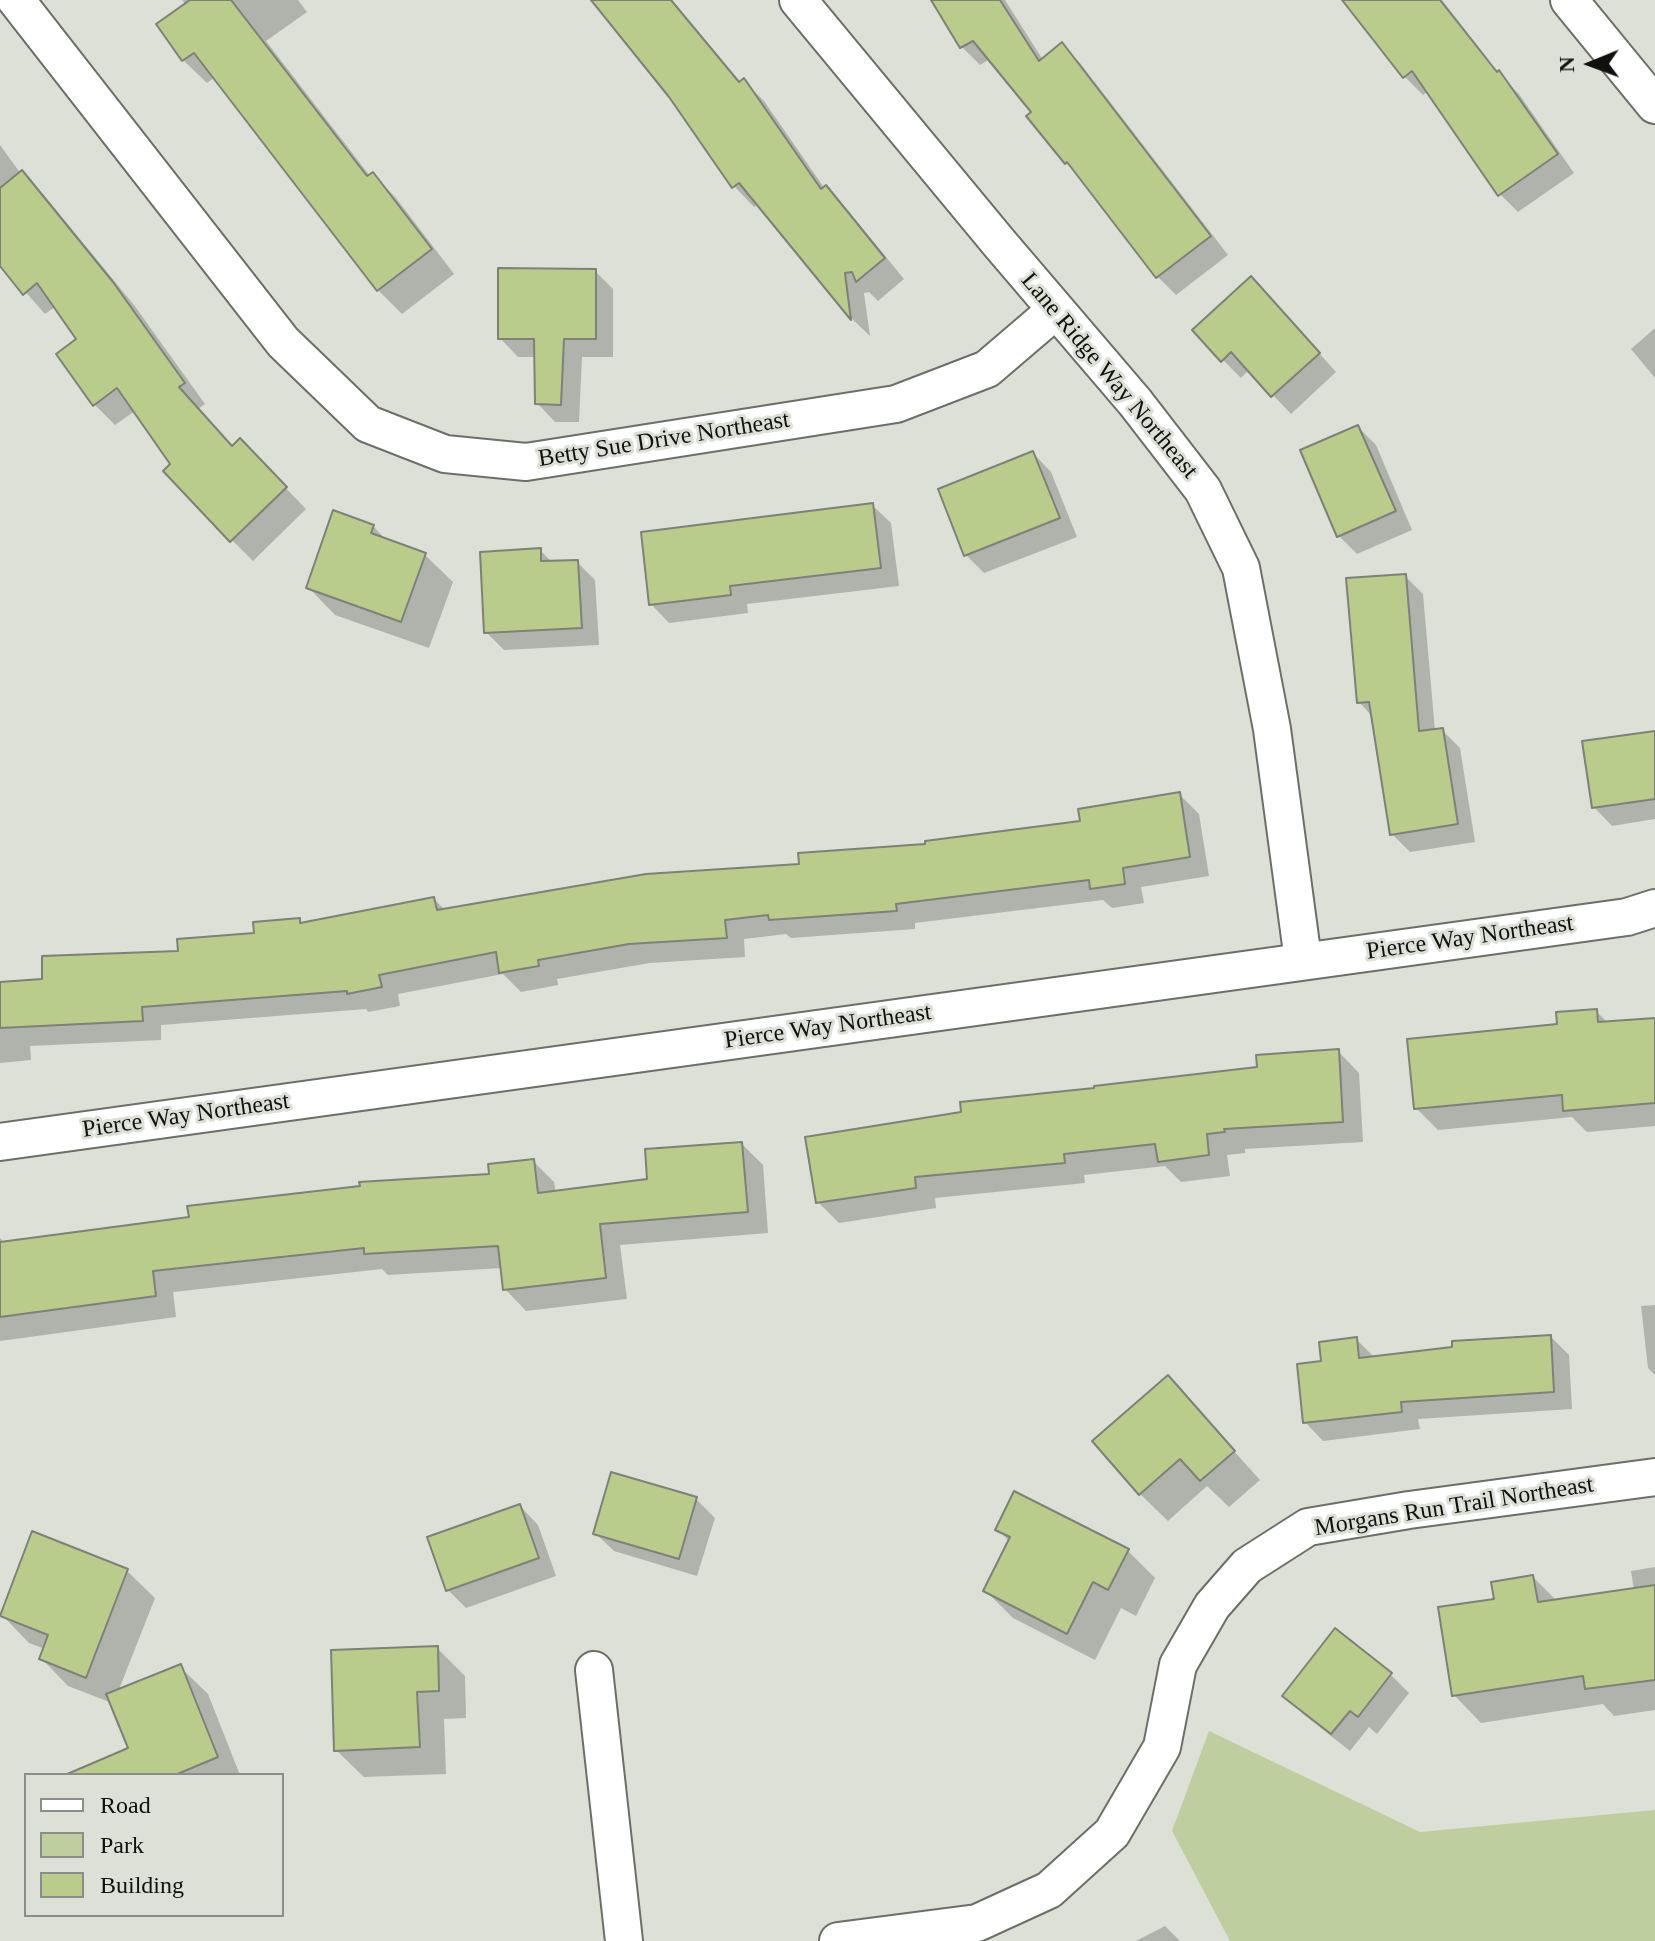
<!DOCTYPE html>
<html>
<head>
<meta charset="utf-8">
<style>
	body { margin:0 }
	#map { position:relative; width:1655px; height:1941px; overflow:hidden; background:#dde0d6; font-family:Georgia,serif }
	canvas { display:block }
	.legend { position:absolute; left:24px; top:1773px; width:260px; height:144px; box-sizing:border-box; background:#dde0d6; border:2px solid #8b8d86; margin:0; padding:10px 14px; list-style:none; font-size:24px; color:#10110e }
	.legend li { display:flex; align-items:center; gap:16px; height:40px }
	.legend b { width:40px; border:2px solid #8b8d86 }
	.north { position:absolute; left:1551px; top:24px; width:80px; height:80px; -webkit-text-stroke:6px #dde0d6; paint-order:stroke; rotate:269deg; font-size:22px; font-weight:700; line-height:32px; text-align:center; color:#10110e }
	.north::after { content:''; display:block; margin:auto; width:28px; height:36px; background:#10110e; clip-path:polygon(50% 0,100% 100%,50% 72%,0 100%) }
</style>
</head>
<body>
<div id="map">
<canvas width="1655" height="1941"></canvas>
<ul class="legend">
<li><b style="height:10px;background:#fff"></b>Road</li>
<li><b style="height:22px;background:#bfce9f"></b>Park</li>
<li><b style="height:22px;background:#b9cc8b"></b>Building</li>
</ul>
<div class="north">N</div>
</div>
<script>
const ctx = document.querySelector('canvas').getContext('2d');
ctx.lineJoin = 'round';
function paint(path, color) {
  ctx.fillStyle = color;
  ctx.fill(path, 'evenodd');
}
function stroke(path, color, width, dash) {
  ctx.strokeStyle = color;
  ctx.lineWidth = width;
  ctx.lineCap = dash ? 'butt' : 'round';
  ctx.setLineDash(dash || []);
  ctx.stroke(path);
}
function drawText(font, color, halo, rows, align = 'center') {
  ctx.font = font + ' Georgia,serif';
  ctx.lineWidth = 6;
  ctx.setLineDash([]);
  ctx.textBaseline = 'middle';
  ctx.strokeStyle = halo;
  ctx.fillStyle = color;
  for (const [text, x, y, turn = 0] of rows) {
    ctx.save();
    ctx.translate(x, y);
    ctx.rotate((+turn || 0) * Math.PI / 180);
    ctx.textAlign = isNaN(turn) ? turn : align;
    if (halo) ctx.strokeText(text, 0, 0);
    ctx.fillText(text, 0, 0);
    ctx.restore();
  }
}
paint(new Path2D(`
	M1209,1731L1420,1832L1655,1810V1941H1230L1172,1831Z`), '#bfce9f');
paint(new Path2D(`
	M182,0H298L307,12L266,41L370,176L373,174L396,198L454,274L402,314L378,290L215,77L207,83L183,60L186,5Z
	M593,0H672L741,83L744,81L764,101L825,189L846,208L904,279L878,301L869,292L864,293L870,336L852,319L758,204L754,207L734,186L671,96Z
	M933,0H1005L1043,60L1062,45L1080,63L1228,255L1176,295L1158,277L1085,182L1066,163L1033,113L990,59L980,65L962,47Z
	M1345,0H1442L1488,59L1468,76H1501L1519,94L1574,173L1518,212L1500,194L1428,91L1423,95L1405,77Z
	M0,145L21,174L43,194L134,305L205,404L198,409L233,448L240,441L306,509L253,561L232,540L135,411L115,425L94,404L79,340L56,306L45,314L0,263Z
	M595,271L613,289V357H582L579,422H555L537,403L536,357H518L500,338Z
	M1269,297L1336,372L1291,414L1249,370L1241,378L1223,360Z
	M1655,328V378L1631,349Z
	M1358,427L1376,445L1412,530L1357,554L1338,535Z
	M1033,453L1051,472L1077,537L984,573L966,555Z
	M872,505L891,523L899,586L747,604L748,613L669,623L651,604Z
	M373,526L388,542L425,555L453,582L429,648L335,615L308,587Z
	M540,550L553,563L577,562L595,580L599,645L504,650L486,632Z
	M1405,576L1423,594L1435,731L1442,730L1460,748L1475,842L1410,852L1392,834L1373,717L1359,702Z
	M1655,733V819L1612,826L1594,807Z
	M1180,795L1199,814L1209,876L1141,887L1144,903L1112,908L1103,900L915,923V929L791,938L786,934L744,939L745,957L650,963L557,979L558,985L521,992L503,974L398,994L400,1006L368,1012L366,1009L161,1025V1040L30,1046L31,1060L0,1063V984L45,981L180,953L256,935L299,920L303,924L434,899L446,911L801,866L1082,823Z
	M1596,1011L1609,1024L1655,1020V1126L1587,1132L1572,1117L1438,1130L1416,1108Z
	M1338,1051L1359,1073L1363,1142L1245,1149V1153L1227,1155L1230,1176L1181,1182L1165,1166L1084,1175L1085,1183L935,1198L936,1208L839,1223L818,1202L1259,1069Z
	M742,1144L763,1165L768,1233L620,1245L627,1299L526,1311L505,1289L502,1268L388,1275L382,1269L173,1292L176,1317L0,1341V1238L5,1243L492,1176L533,1161L554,1182L556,1193L650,1181Z
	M1655,1305V1375L1648,1368L1641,1306Z
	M1551,1337L1569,1355L1572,1409L1418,1419L1420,1429L1323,1441L1305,1422L1323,1363L1356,1339L1375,1358Z
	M1168,1378L1260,1480L1229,1507L1207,1486L1168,1521L1140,1494Z
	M613,1474L696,1499L715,1518L697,1576L614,1551L595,1533Z
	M520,1506L538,1525L556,1576L466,1608L448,1590Z
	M997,1529L1128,1551L1155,1578L1136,1616L1121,1608L1095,1660L1013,1618L986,1591L1010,1542Z
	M1655,1567V1710L1614,1716L1603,1704L1481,1723L1454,1695L1533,1577L1557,1601L1634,1590L1631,1571Z
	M127,1571L155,1598L118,1692L180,1667L208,1694L240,1775H119L130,1749L112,1703L68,1686L41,1658L45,1649L29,1643L2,1615Z
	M1335,1631L1391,1675L1409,1693L1377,1734L1369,1727L1350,1751L1303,1714L1285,1696Z
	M437,1648L465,1676L466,1718L444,1719L446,1774L364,1777L336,1750Z
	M1165,1926L1180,1941H1136Z`), '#0003');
const building = new Path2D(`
	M190,0H231L367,176L373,172L432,249L377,291L194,53L182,61L156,24Z
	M591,0H671L739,82L744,78L821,189L826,185L885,258L856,282L852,272L845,273L851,320L739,183L732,188L669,97Z
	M931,0H1000L1039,61L1062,42L1211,236L1156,278L1067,162L1065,164L1026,116L1031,112L973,41L960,48Z
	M1342,0H1440L1497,72L1499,70L1558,154L1498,196L1412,71L1403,78Z
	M22,170L113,282L185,383L179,387L232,446L240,438L287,487L230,542L163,471L170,464L117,388L93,406L56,354L76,339L37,283L23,295L0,266V188Z
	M498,268L596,269V339H564L561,405L535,404L534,339H498Z
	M1251,276L1320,353L1271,397L1231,352L1221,362L1192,330Z
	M1358,425L1396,511L1337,537L1300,450Z
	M1033,451L1060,518L964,556L938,489Z
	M873,503L881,568L730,586L731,595L649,605L641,532Z
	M333,510L374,525L371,533L426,553L401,622L306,588Z
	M541,548V561L578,560L582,628L484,633L480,552Z
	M1406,574L1419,731L1443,728L1458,824L1390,835L1369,702L1357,703L1346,578Z
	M1655,731V799L1592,808L1582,741Z
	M1180,792L1190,857L1123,868L1125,884L1090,889L1089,880L896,904L897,911L769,920L768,915L725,920L727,938L629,944L538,960L539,966L499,973L496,952L379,975L382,987L347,994V991L142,1007L143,1021L0,1028V982L42,979V956L178,951L177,939L254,933L253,922L300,918V923L434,897L437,910L646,874L799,864L798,853L925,844V841L1080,821L1078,809Z
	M1597,1009L1598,1022L1655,1018V1103L1563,1111L1562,1095L1414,1109L1407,1039L1557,1024L1556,1012Z
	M1339,1049L1343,1122L1224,1129L1225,1132L1207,1134L1209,1155L1158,1162L1155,1144L1064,1154L1065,1163L915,1177L916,1188L816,1203L805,1137L961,1112L960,1102L1094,1088V1086L1257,1067L1256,1055Z
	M742,1142L748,1212L600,1224L606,1278L503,1290L498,1246L364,1254V1248L153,1271L156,1296L0,1317V1242L189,1217L187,1206L360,1186L359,1182L489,1174L488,1164L534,1159L538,1193L647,1179L645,1149Z
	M1551,1335L1554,1392L1401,1402L1402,1412L1303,1423L1297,1364L1321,1361L1319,1342L1357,1337L1359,1358L1452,1347V1341Z
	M1168,1375L1235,1451L1200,1481L1180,1459L1139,1495L1092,1441Z
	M611,1472L697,1497L679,1559L593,1534Z
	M1014,1491L1129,1549L1108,1590L1093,1582L1067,1634L983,1591L1010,1537L995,1530Z
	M520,1504L539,1558L446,1591L427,1537Z
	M32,1531L128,1569L86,1678L39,1659L48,1635L0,1616Z
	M1533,1575L1538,1602L1655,1585V1680L1585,1689L1583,1676L1452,1696L1438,1607L1494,1599L1491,1582Z
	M1335,1628L1392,1673L1358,1717L1350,1711L1331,1734L1282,1696Z
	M438,1646L439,1691L417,1692L420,1747L334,1751L331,1650Z
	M181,1664L218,1757L175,1775H65L128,1748L106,1694Z`);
paint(building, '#b9cc8b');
stroke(building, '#7e8178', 2);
const street = new Path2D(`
	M16,0L283,342L368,424L445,454L526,462L896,404L987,369L1056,310
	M798,0L1000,244L1135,402L1203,490L1241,568L1272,729L1303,960
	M1569,0L1655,105
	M0,1142L1627,917L1655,908
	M594,1670L624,1941
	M838,1941L977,1923L1049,1890L1112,1833L1162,1747L1178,1665L1212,1606L1247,1566L1308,1527L1409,1510L1655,1477`);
stroke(street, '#6c6f66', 40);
stroke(street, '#fff', 36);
drawText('24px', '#10110e', '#dde0d6', [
	["Lane Ridge Way Northeast",1109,376,50],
	["Betty Sue Drive Northeast",664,440,-9],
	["Pierce Way Northeast",1470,938,-8],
	["Pierce Way Northeast",828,1027,-8],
	["Pierce Way Northeast",186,1116,-8],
	["Morgans Run Trail Northeast",1454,1507,-9]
]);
</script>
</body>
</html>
